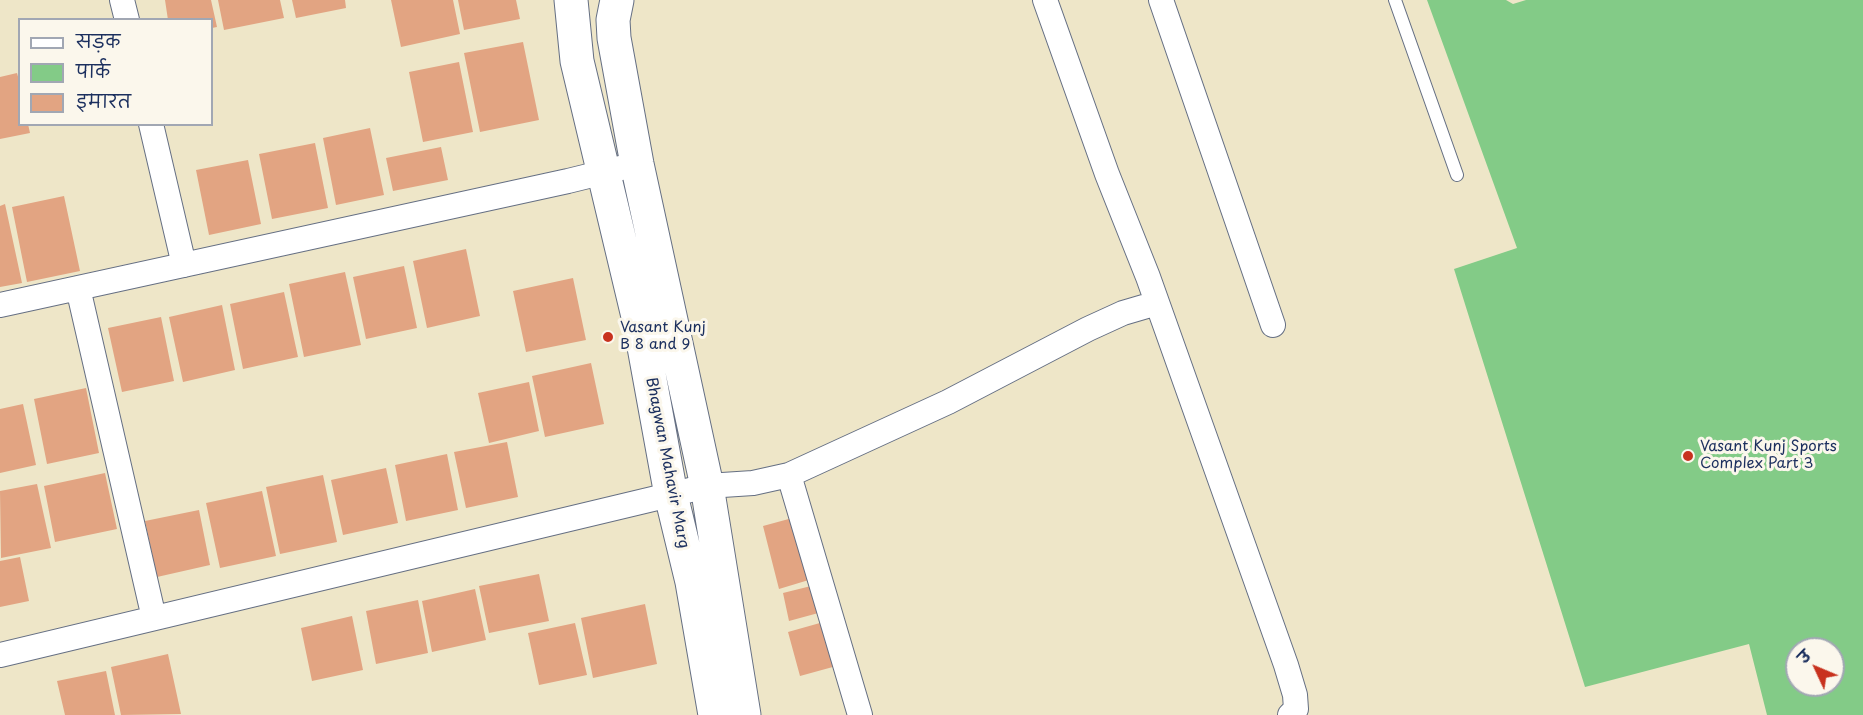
<!DOCTYPE html>
<html>
<head>
<meta charset="utf-8">
<style>
	body { margin:0 }
	#map { position:relative; width:1863px; height:715px; overflow:hidden; background:#eee6c8; font-family:"Playpen Sans","Playpen Sans Deva",sans-serif }
	canvas { display:block }
	.legend { position:absolute; left:18px; top:18px; width:195px; height:108px; box-sizing:border-box; background:#fbf7ec; border:2px solid #a1a7b3; margin:0; padding:8px 10px; list-style:none; font-size:18px; color:#1b2f5e }
	.legend li { display:flex; align-items:center; gap:12px; height:30px }
	.legend b { width:30px; border:2px solid #a1a7b3 }
	.north { position:absolute; left:1785px; top:637px; width:60px; height:60px; box-sizing:border-box; background:#fbf7ec; border:2px solid #a1a7b3; border-radius:50%; rotate:314deg; font-size:16px; font-weight:700; line-height:24px; text-align:center; color:#1b2f5e }
	.north::after { content:''; display:block; margin:auto; width:21px; height:27px; background:#c8321e; clip-path:polygon(50% 0,100% 100%,50% 72%,0 100%) }
</style>
</head>
<body>
<div id="map">
<canvas width="1863" height="715"></canvas>
<ul class="legend">
<li><b style="height:8px;background:#fff"></b>सड़क</li>
<li><b style="height:16px;background:#83cb87"></b>पार्क</li>
<li><b style="height:16px;background:#e2a482"></b>इमारत</li>
</ul>
<div class="north">उ</div>
</div>
<script>
const ctx = document.querySelector('canvas').getContext('2d');
ctx.lineJoin = 'round';
function paint(path, color) {
  ctx.fillStyle = color;
  ctx.fill(path, 'evenodd');
}
function stroke(path, color, width, dash) {
  ctx.strokeStyle = color;
  ctx.lineWidth = width;
  ctx.lineCap = dash ? 'butt' : 'round';
  ctx.setLineDash(dash || []);
  ctx.stroke(path);
}
function drawText(font, color, halo, rows, align = 'center') {
  ctx.font = font + ' "Playpen Sans",sans-serif';
  ctx.lineWidth = 6;
  ctx.setLineDash([]);
  ctx.textBaseline = 'middle';
  ctx.strokeStyle = halo;
  ctx.fillStyle = color;
  for (const [text, x, y, turn = 0] of rows) {
    ctx.save();
    ctx.translate(x, y);
    ctx.rotate((+turn || 0) * Math.PI / 180);
    ctx.textAlign = isNaN(turn) ? turn : align;
    if (halo) ctx.strokeText(text, 0, 0);
    ctx.fillText(text, 0, 0);
    ctx.restore();
  }
}
paint(new Path2D(`
	M1427,0H1506L1513,4L1526,0H1863V715H1767L1749,644L1585,687L1454,269L1517,248ZM1797,649H1833V685H1797Z`), '#83cb87');
paint(new Path2D(`
	M165,0H211L217,27L212,28V20H168Z
	M218,0H280L284,18L224,30Z
	M292,0H345L346,8L296,18Z
	M391,0H453L460,34L401,47Z
	M458,0H516L520,19L464,30Z
	M523,42L539,120L480,132L464,53Z
	M459,62L473,132L423,142L409,72Z
	M17,73L20,84V124H28L30,133L0,139V77Z
	M370,128L384,195L336,205L323,138Z
	M315,143L328,208L272,219L259,154Z
	M441,147L448,180L393,191L386,158Z
	M248,160L261,224L209,235L196,170Z
	M64,196L80,271L27,282L12,207Z
	M5,204L22,283L0,287V206Z
	M466,249L480,316L427,328L413,261Z
	M404,266L417,328L366,339L353,277Z
	M345,272L361,345L304,357L289,284Z
	M573,278L586,340L526,352L513,291Z
	M284,292L298,357L243,369L230,304Z
	M222,305L235,370L183,382L169,317Z
	M161,317L174,381L122,392L108,328Z
	M591,363L604,424L545,437L532,376Z
	M529,382L539,431L489,443L478,393Z
	M86,388L99,453L47,464L34,399Z
	M23,404L36,465L0,473V409Z
	M507,442L518,497L466,508L454,452Z
	M447,454L458,510L406,521L395,465Z
	M386,468L398,523L343,535L331,480Z
	M105,473L117,529L55,542L44,486Z
	M323,475L337,542L280,554L266,487Z
	M37,484L51,548L1,558L0,491Z
	M262,491L276,556L220,568L206,503Z
	M199,510L210,565L157,577L145,521Z
	M796,517L812,579L779,589L763,526Z
	M20,557L29,601L0,607V561Z
	M539,574L549,621L489,633L479,586Z
	M815,585L822,612L789,621L783,593Z
	M475,589L486,640L432,652L422,601Z
	M418,600L428,653L376,664L366,611Z
	M645,604L657,664L593,678L581,618Z
	M352,616L363,670L312,681L301,628Z
	M827,621L840,665L800,676L788,632Z
	M575,623L587,675L539,685L528,633Z
	M168,654L181,714L121,715L111,667Z
	M106,671L115,715H65L57,681Z`), '#e2a482');
const lane = new Path2D(`
	M1395,0L1457,175`);
const street = new Path2D(`
	M122,0L127,20
	M1045,0L1107,174L1148,277L1286,665L1295,695L1296,709L1290,715
	M1161,0L1273,325
	M151,124L184,265
	M78,288L154,618
	M0,305L568,181L637,164
	M789,475L860,715
	M0,655L707,486L753,483L789,475L948,402L1088,329L1123,313L1157,303`);
const secondary = new Path2D(`
	M571,0L577,61L640,325L671,495L692,582L715,715
	M617,0L613,20L614,38L637,164L707,486L744,715`);
stroke(lane, '#656f83', 14);
stroke(street, '#656f83', 26);
stroke(secondary, '#656f83', 35);
stroke(lane, '#fff', 12);
stroke(street, '#fff', 24);
stroke(secondary, '#fff', 33);
for (const [x, y, r, color] of [
	[608,337,6,"#c8321e"],
	[1688,456,6,"#c8321e"]
]) {
  const dot = new Path2D();
  dot.arc(x, y, r, 0, 2 * Math.PI);
  ctx.fillStyle = color;
  ctx.fill(dot);
  stroke(dot, '#fbf7ec', 2);
}
drawText('15px', '#1b2f5e', '#fbf7ec', [
	["Vasant Kunj",620,328],
	["B 8 and 9",620,345],
	["Vasant Kunj Sports",1700,447],
	["Complex Part 3",1700,464]
], 'left');
drawText('15px', '#1b2f5e', '#fbf7ec', [
	["Bhagwan Mahavir Marg",667,463,79]
]);
</script>
</body>
</html>
